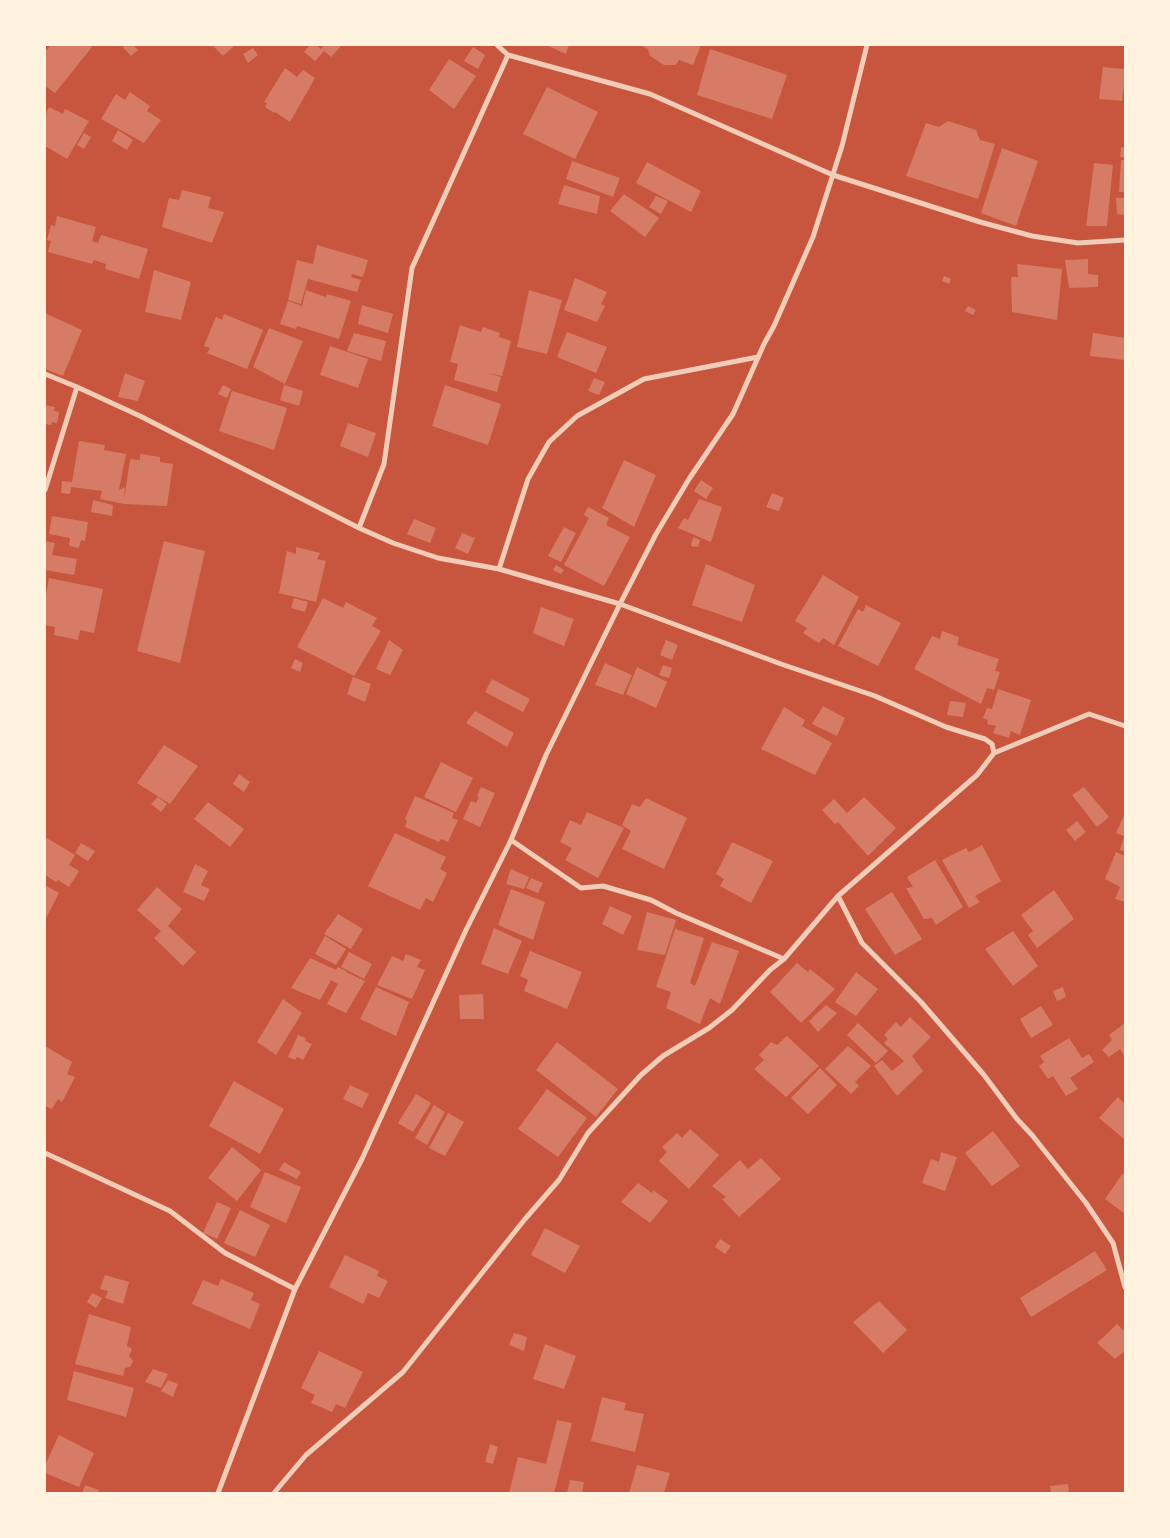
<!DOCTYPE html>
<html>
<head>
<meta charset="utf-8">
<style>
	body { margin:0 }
	#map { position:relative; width:1170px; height:1538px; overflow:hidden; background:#c8553d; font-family:Raleway,sans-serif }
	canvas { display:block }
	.frame { position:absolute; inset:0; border:46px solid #fff3e0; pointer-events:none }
</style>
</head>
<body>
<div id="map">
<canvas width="1170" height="1538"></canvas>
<div class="frame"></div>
</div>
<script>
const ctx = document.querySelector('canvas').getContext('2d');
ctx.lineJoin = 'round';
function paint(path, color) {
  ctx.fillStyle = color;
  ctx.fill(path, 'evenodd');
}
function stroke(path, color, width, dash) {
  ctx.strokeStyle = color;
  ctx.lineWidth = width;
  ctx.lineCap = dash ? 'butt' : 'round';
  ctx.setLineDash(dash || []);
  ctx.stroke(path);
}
paint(new Path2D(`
	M51,45H90L92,47L55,93L45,86V52Z
	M126,45H133L138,50L131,56L123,47Z
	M212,45H235L223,56Z
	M310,45H316L321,49L324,45H342L331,57L324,51L315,61L304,52Z
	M546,45H569L566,54Z
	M640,45H701L693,65L679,60L676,65H664L650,56L648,49Z
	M473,47L485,55L478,69L464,61Z
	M253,48L258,55L248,63L243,54Z
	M710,49L787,75L772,119L697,95Z
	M449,59L476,76L454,109L429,90Z
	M1103,67L1125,69V80L1122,101L1099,99Z
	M285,68L297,77L303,70L315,78L290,122L275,112L274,113L265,107L267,103L264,102Z
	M547,87L598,112L575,159L523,134Z
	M130,92L150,106L147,111L161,120L144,143L101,119L116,94L125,100Z
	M49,107L63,114L65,109L89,121L67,159L45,146V116Z
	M948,121L976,130L980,140L995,144L978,199L906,176L926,123L939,127Z
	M118,130L133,140L127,150L112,141Z
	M84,133L91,137L84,149L77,145Z
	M1121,147L1125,148V158L1120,157Z
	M1002,148L1038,161L1016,226L981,213Z
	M1121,160H1125V192H1119Z
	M572,161L620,178L613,197L566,179Z
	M647,162L701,191L691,212L636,183Z
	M1094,163L1113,165L1107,226H1086Z
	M564,185L600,196L597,214L558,204Z
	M182,190L211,197L208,208L224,212L212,243L162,227L169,198L179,200Z
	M624,194L659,218L645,237L610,211Z
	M656,196L668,201L661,214L649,207Z
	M1116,198H1125V215L1117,214Z
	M57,216L96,227L92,241L98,243L101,235L148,249L139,279L105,269L106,264L94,260L92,264L48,252L51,241L47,240L51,225L55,226Z
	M317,245L368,260L363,277L352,274L351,277L361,280L357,292L308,279L301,304L288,300L297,260L313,264Z
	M1088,259V274L1098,275V287L1069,288L1065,260Z
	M1017,264L1062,269L1057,320L1012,312L1011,277H1018Z
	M154,270L191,282L181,320L145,312Z
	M944,276L951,279L949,284L942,281Z
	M575,278L607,292L601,304L605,306L597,322L564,310Z
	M306,290L326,297L327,294L351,301L339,339L297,326L296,329L280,324L288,301L302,306Z
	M529,290L562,300L547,354L517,347Z
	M362,305L393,314L388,333L358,324Z
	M968,306L976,310L973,315L965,311Z
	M45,313L82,330L63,376L45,369Z
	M224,314L263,330L247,369L207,353L210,348L204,346L216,317L222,320Z
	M460,325L481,332L483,327L500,333L499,337L511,341L502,376L488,373L501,377L497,392L454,380L458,364L450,362Z
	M269,328L303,341L285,384L253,367Z
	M567,332L607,347L596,373L557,357Z
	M354,333L386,341L381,361L347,351Z
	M1093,333L1125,338L1124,360L1090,356Z
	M330,346L368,359L358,388L320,375Z
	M125,373L145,381L138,401L118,397Z
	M594,378L605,382L599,395L588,391Z
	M223,385L231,389L227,398L218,394Z
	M284,385L303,391L299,406L280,400Z
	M445,385L501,404L488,445L432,426Z
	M232,391L287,408L274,450L219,431Z
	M45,405L55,407L54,411L59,412L57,423L52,422L51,425L45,424Z
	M348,423L376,433L368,457L340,446Z
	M79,441L105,445L104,450L126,454L119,490L125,487L124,501L130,459L140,460V454L160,457V462L173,464L167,506L124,504L100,499L102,491L71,487L70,494L61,493L62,481L72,482Z
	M624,460L656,475L634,527L602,508Z
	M701,480L713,488L706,499L694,491Z
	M772,493L784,498L779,511L766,507Z
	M699,499L722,507L711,542L678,528L684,518L688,520Z
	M93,500L113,505L112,516L91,512Z
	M588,507L609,518L606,525L630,537L604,586L564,565L589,518L584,515Z
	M52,516L88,522L85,541L81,540L79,548L69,546L70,538L49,534Z
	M414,519L436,528L430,543L407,534Z
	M564,527L576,533L561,562L548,556Z
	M462,533L475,538L468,554L455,548Z
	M693,537L700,540L698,547L691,546Z
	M45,541L55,543L52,555L77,559L74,575L45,570Z
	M164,541L205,551L180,663L137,651Z
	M296,547L320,553L317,559L326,561L316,602L279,593L287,551L296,554Z
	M706,564L755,585L742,622L692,605Z
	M556,565L564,570L561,574L553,570Z
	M823,575L859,597L834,645L823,638L819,643L803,633L807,628L795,621Z
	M49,578L103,589L94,633L80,630L78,640L54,635L55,627L45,625V600Z
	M294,598L308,602L305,612L291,608Z
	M323,598L343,608L346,602L377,618L372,626L381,631L354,676L297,647Z
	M866,605L901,623L878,666L838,646L858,609L863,612Z
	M541,607L574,619L564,646L533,633Z
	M942,631L959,637L957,645L999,659L995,671L1000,672L994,690L987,688L981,704L914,669L932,636L940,639Z
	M389,640L403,650L390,675L376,669Z
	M666,640L678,645L672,660L660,655Z
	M295,659L303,663L300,672L291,668Z
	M605,663L632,675L623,695L595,685Z
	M663,665L672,668L669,678L659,675Z
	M637,667L667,682L656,708L626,694Z
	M353,677L371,684L365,702L347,694Z
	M492,679L530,699L523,712L485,692Z
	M998,689L1031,700L1020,735L1011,731L1009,738L993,733L996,726L987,724L988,720L983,718L987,708L992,709Z
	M950,701L966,703L963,717L947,715Z
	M823,706L845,718L837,736L812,724Z
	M784,707L805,720L802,726L832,743L815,775L761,749Z
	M475,711L514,733L507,747L466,723Z
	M164,745L198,766L170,804L137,783Z
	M441,762L473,778L456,812L424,797Z
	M239,774L250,782L244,792L233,784Z
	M481,787L495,793L480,827L463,819L471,801L476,803L479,797L477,796Z
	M1084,787L1109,817L1097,827L1072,795Z
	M415,796L454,813L452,818L458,820L448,842L441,839L439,842L405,827L407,821L405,819Z
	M158,797L167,804L161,812L151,804Z
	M864,797L896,828L868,856L838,822L835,824L822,810L834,799L847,813Z
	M646,798L687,818L664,869L622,849L631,831L622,825L632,804L640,807Z
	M208,802L244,829L230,847L194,819Z
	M587,812L624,828L598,878L565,860L572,848L560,842L570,820L581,825Z
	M1125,813V852L1120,850L1124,836L1116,833Z
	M1077,821L1086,832L1075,841L1066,830Z
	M395,833L446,857L440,869L447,873L433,902L426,898L420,910L368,886Z
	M45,837L75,855L69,865L79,871L69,887L58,880L56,882L45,875Z
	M732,842L773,861L751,903L720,886L724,879L716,874Z
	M81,843L95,851L88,861L75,853Z
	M982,845L1001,881L975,896L980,902L969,908L942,860L966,848L969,852Z
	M1116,852L1125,856V902L1115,899L1120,887L1105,879Z
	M935,860L963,907L936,925L932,918L924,919L906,888L913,887L907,877Z
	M195,864L208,871L201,885L210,889L204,901L183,892Z
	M511,869L529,877L524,889L506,884Z
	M531,878L543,883L538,893L526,888Z
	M45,885L59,893L45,920Z
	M157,887L182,909L168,926L196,952L183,966L154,938L161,931L137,910Z
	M511,889L545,902L533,940L498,925Z
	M1054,890L1074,919L1037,948L1028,935L1033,931L1021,915Z
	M892,892L922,939L895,955L865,909Z
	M610,906L632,916L623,935L602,924Z
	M647,912L676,920L665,955L637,950Z
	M338,914L363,929L351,949L324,934Z
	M494,928L522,941L508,974L481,964Z
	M675,929L704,938L690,983L695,986L712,942L739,951L720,1004L710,998L700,1024L666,1008L671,992L656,987Z
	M1013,931L1038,966L1013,986L985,949Z
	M325,936L346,949L336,965L315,954Z
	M530,951L582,972L567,1009L524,991L528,980L520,976Z
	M349,952L372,964L364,979L341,967Z
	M406,954L421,960L417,967L425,970L412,999L377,985L392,956L403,961Z
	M310,958L336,970L338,967L346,971V972L365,981L346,1013L327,1004L338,984L331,980L320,1000L291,988Z
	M797,963L808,972L810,969L835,989L801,1023L770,992Z
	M856,972L878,989L856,1016L835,1002Z
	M376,987L409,1002L396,1036L360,1019Z
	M1063,987L1066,997L1057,1001L1053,991Z
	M483,994L484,1019H460L459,995Z
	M283,999L302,1013L276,1055L257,1042Z
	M826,1005L837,1013L818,1032L809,1021Z
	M1041,1006L1053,1025L1031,1038L1020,1019Z
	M910,1017L931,1037L912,1056L923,1071L897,1096L874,1066L882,1060L892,1071L904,1061L884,1043L888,1039L884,1035L896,1022L901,1027Z
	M858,1023L888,1051L876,1063L847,1035Z
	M1125,1023V1057L1120,1049L1109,1057L1102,1050L1112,1040L1109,1035Z
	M298,1035L306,1038L305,1041L312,1044L303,1060L297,1057L295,1060L288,1057Z
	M787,1036L819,1066L786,1097L754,1069L764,1060L759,1055L771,1042L777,1045Z
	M1069,1038L1082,1058L1089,1054L1094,1062L1070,1078L1078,1089L1066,1096L1053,1076L1048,1079L1039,1066L1044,1062L1040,1056Z
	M557,1042L618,1089L596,1117L536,1070Z
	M45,1046L72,1062L67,1074L75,1077L62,1102L58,1099L52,1109L45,1106Z
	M848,1046L871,1066L855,1082L859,1086L851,1094L825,1069Z
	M820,1068L837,1085L808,1114L791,1098Z
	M234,1081L284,1109L260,1154L209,1126Z
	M350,1085L369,1094L362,1108L343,1099Z
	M547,1089L587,1118L558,1157L518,1129Z
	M416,1094L431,1103L413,1132L398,1123Z
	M1118,1097L1125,1104V1138L1124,1139L1099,1118Z
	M434,1105L445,1112L427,1145L415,1138Z
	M448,1113L464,1122L445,1156L429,1148Z
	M690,1129L719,1155L689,1189L659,1161L667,1152L662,1147L677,1133L682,1138Z
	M993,1131L1020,1166L992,1186L965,1153Z
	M232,1147L261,1170L237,1201L208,1178Z
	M941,1152L957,1157L945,1191L922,1183L931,1159L939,1162Z
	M761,1158L781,1179L739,1217L722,1199L726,1197L712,1186L740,1160L748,1169Z
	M284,1162L301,1172L297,1179L279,1170Z
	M265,1172L301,1187L286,1223L250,1207Z
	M1123,1173L1125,1174V1214L1105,1199Z
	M638,1183L652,1193L653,1190L668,1201L650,1223L621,1202Z
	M217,1202L231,1208L217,1239L203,1233Z
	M240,1210L270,1225L255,1257L224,1243Z
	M545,1228L580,1246L565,1273L531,1255Z
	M720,1239L731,1246L725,1254L715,1247Z
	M1095,1251L1107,1270L1031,1317L1020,1298Z
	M345,1255L379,1271L377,1276L388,1281L379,1298L368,1293L363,1304L329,1287Z
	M105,1275L129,1282L123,1304L105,1298L108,1291L100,1289Z
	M221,1279L254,1293L251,1300L260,1304L250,1329L192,1304L203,1280L218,1286Z
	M92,1293L102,1298L96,1308L87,1302Z
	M879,1301L907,1330L883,1353L853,1322Z
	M89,1314L131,1327L127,1346L132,1349L129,1356L133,1361L130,1367L125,1368L123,1376L75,1364Z
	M1117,1324L1125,1332V1351L1115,1359L1097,1343Z
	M514,1333L527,1337L524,1351L509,1345Z
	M545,1344L576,1356L564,1389L533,1379Z
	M319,1351L363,1372L345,1408L336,1404L332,1412L311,1403L315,1395L301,1388Z
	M153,1369L168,1374L161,1388L145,1382Z
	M74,1371L134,1388L126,1417L67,1400Z
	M168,1380L178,1384L173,1397L161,1391Z
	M602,1397L626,1403L624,1410L644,1414L635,1452L591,1441Z
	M557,1420L572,1423L554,1493H509L518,1457L546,1464Z
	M59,1435L94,1453L79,1487L45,1473V1465Z
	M490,1444L498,1447L493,1464L485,1462Z
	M637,1465L670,1473L664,1493H629Z
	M570,1480L584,1482L582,1493H567Z
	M1068,1484L1069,1493H1051L1050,1486Z
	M85,1485L99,1490L98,1493H82Z`), '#d67c66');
stroke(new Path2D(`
	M497,45L508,55L650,94L833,175L980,222L1032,236L1078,243L1125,240
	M45,374L77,387L140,416L359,528L393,543L438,558L499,569L620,604L781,664L875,696L946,727L985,739L992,744L994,753L977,775L838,896L784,959L770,970L732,1010L709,1028L663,1056L641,1075L588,1133L559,1180L525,1219L403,1372L306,1455L274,1493
	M45,490L77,387
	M359,528L384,464L412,268L508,55
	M499,569L528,479L549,442L577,416L644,379L758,357
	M994,753L1089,714L1125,726
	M511,840L581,888L603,886L651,900L676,913L784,959
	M838,896L862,943L921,1002L984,1075L1017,1119L1032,1135L1086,1203L1113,1243L1125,1287
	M45,1153L170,1211L225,1253L295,1289
	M218,1493L295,1289L362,1159L466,930L511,840L546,755L620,604L656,534L689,479L733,414L764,344L774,326L813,237L842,146L867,45`), '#f1ccb7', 5);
</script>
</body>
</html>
